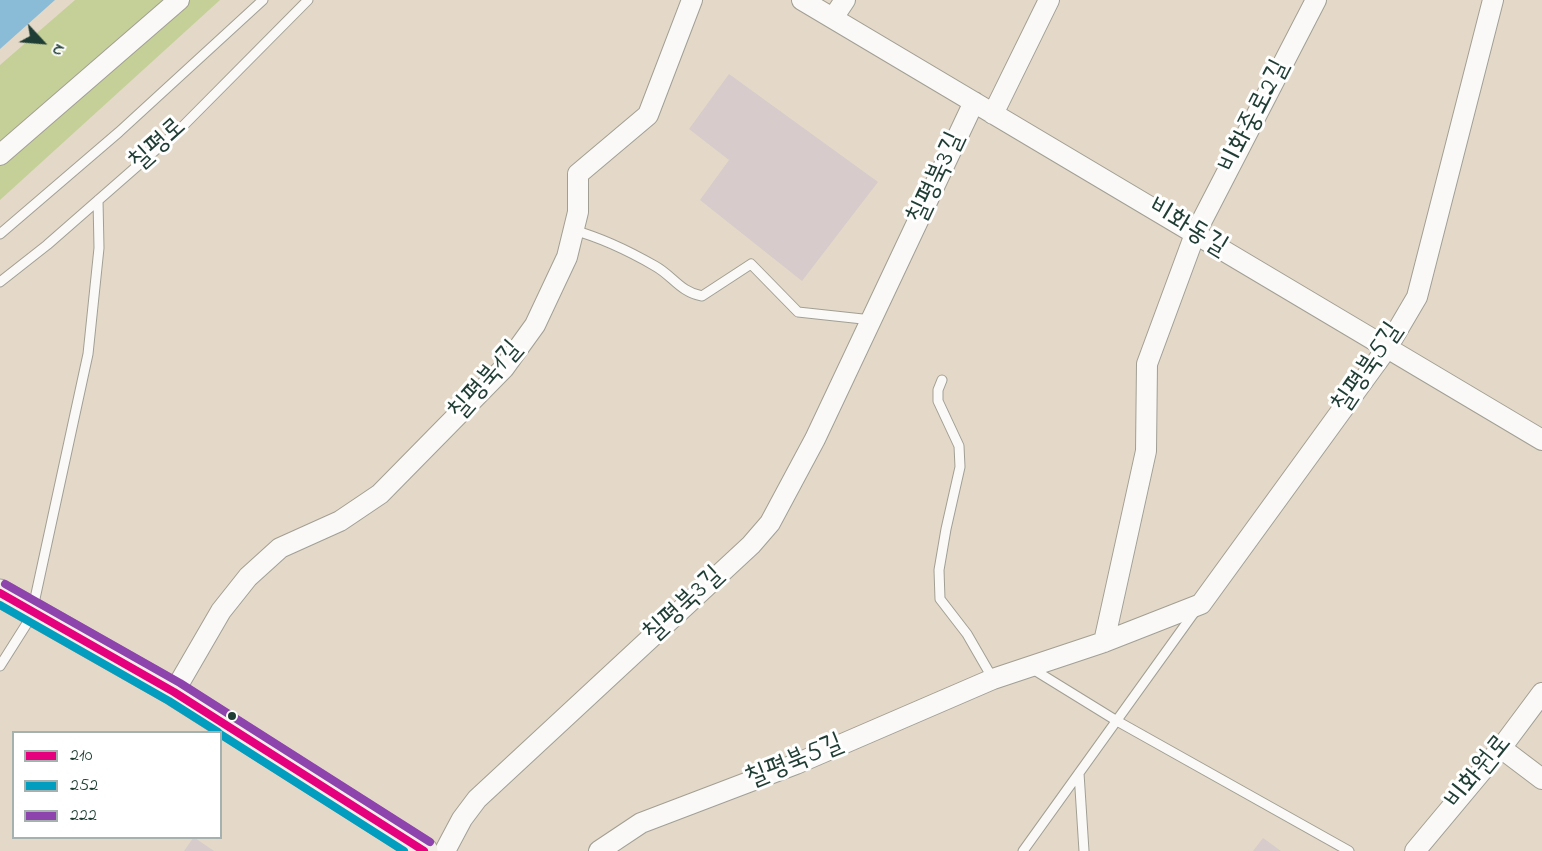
<!DOCTYPE html>
<html>
<head>
<meta charset="utf-8">
<style>
	body { margin:0 }
	#map { position:relative; width:1542px; height:851px; overflow:hidden; background:#e4d9c8; font-family:"Indie Flower",sans-serif }
	canvas { display:block }
	.legend { position:absolute; left:12px; top:731px; width:210px; height:108px; box-sizing:border-box; background:#fff; border:2px solid #a5b1ae; margin:0; padding:8px 10px; list-style:none; font-size:18px; color:#1f3d34 }
	.legend li { display:flex; align-items:center; gap:12px; height:30px }
	.legend b { width:30px; border:2px solid #a5b1ae }
	.north { position:absolute; left:12px; top:12px; width:60px; height:60px; -webkit-text-stroke:4px #fff; paint-order:stroke; rotate:116deg; font-size:16px; font-weight:700; line-height:24px; text-align:center; color:#1f3d34 }
	.north::after { content:''; display:block; margin:auto; width:21px; height:27px; background:#1f3d34; clip-path:polygon(50% 0,100% 100%,50% 72%,0 100%) }
</style>
</head>
<body>
<div id="map">
<canvas width="1542" height="851"></canvas>
<ul class="legend">
<li><b style="height:8px;background:#e5007d"></b>210</li>
<li><b style="height:8px;background:#039ebf"></b>252</li>
<li><b style="height:8px;background:#8e44ad"></b>222</li>
</ul>
<div class="north">N</div>
</div>
<script>
const ctx = document.querySelector('canvas').getContext('2d');
ctx.lineJoin = 'round';
function paint(path, color) {
  ctx.fillStyle = color;
  ctx.fill(path, 'evenodd');
}
function stroke(path, color, width, dash) {
  ctx.strokeStyle = color;
  ctx.lineWidth = width;
  ctx.lineCap = dash ? 'butt' : 'round';
  ctx.setLineDash(dash || []);
  ctx.stroke(path);
}
function drawText(font, color, halo, rows, align = 'center') {
  ctx.font = font + ' "Indie Flower","Poor Story",sans-serif';
  ctx.lineWidth = 6;
  ctx.setLineDash([]);
  ctx.textBaseline = 'middle';
  ctx.strokeStyle = halo;
  ctx.fillStyle = color;
  for (const [text, x, y, turn = 0] of rows) {
    ctx.save();
    ctx.translate(x, y);
    ctx.rotate((+turn || 0) * Math.PI / 180);
    ctx.textAlign = isNaN(turn) ? turn : align;
    if (halo) ctx.strokeText(text, 0, 0);
    ctx.fillText(text, 0, 0);
    ctx.restore();
  }
}
paint(new Path2D(`
	M75,0H220L0,200V65Z`), '#c5d098');
paint(new Path2D(`
	M0,0H55L0,49Z`), '#8bbcd7');
paint(new Path2D(`
	M729,74L878,182L802,281L700,200L729,160L689,129Z
	M193,838H195L214,851H184Z
	M1263,838L1281,851H1253Z`), '#d7cbcb');
const service = new Path2D(`
	M573,230C602,238 629,251 655,266C673,276 680,292 702,296L751,264L798,312L872,320
	M0,234L119,132L263,0
	M0,282L47,245L183,126L308,0
	M942,380L938,390V401L959,446L960,467L946,529L939,570L940,599L967,634L993,679
	M0,666L31,617L88,354L99,248L98,200
	M1031,668L1117,721L1349,851
	M1079,773L1084,851
	M1023,851L1196,610`);
const minor = new Path2D(`
	M802,0L1542,440
	M833,18L845,0
	M993,114L1049,0
	M0,155L179,0
	M1104,642L1146,451L1147,364L1195,234L1316,0
	M174,692L221,611L248,577L280,548L340,521L380,494L504,368L535,325L567,257L578,212V174L648,115L692,0
	M1501,748L1542,779
	M445,851L462,819L477,799L751,545L770,523L815,439L974,102
	M599,851L641,823L796,764L993,679L1104,642L1201,604L1387,348L1417,297L1493,0
	M1415,851L1501,748L1542,693`);
const secondary = new Path2D(`
	M0,593L174,692L424,851`);
stroke(service, '#a19f94', 11);
stroke(minor, '#a19f94', 22);
stroke(secondary, '#a19f94', 29);
stroke(service, '#fbf9f7', 9);
stroke(minor, '#fbf9f7', 20);
stroke(secondary, '#f2efe8', 27);
stroke(new Path2D(`
	M0,593L174,692L424,851`), '#e5007d', 8);
stroke(new Path2D(`
	M0,605L169,701L218,732
	M220,734L404,851`), '#039ebf', 8);
stroke(new Path2D(`
	M5,584L180,683L430,842`), '#8e44ad', 8);
for (const [x, y, r, color] of [
	[232,716,5,"#1f3d34"]
]) {
  const dot = new Path2D();
  dot.arc(x, y, r, 0, 2 * Math.PI);
  ctx.fillStyle = color;
  ctx.fill(dot);
  stroke(dot, '#fff', 2);
}
drawText('27px', '#1f3d34', '#fff', [
	["비화중로2길",1256,117,-63],
	["칠평로",159,146,-42],
	["칠평북3길",938,179,-65],
	["비화동길",1187,229,31],
	["칠평북5길",1369,369,-56],
	["칠평북1길",487,382,-49],
	["칠평북3길",685,606,-43],
	["칠평북5길",795,763,-22],
	["비화원로",1480,773,-51]
]);
</script>
</body>
</html>
